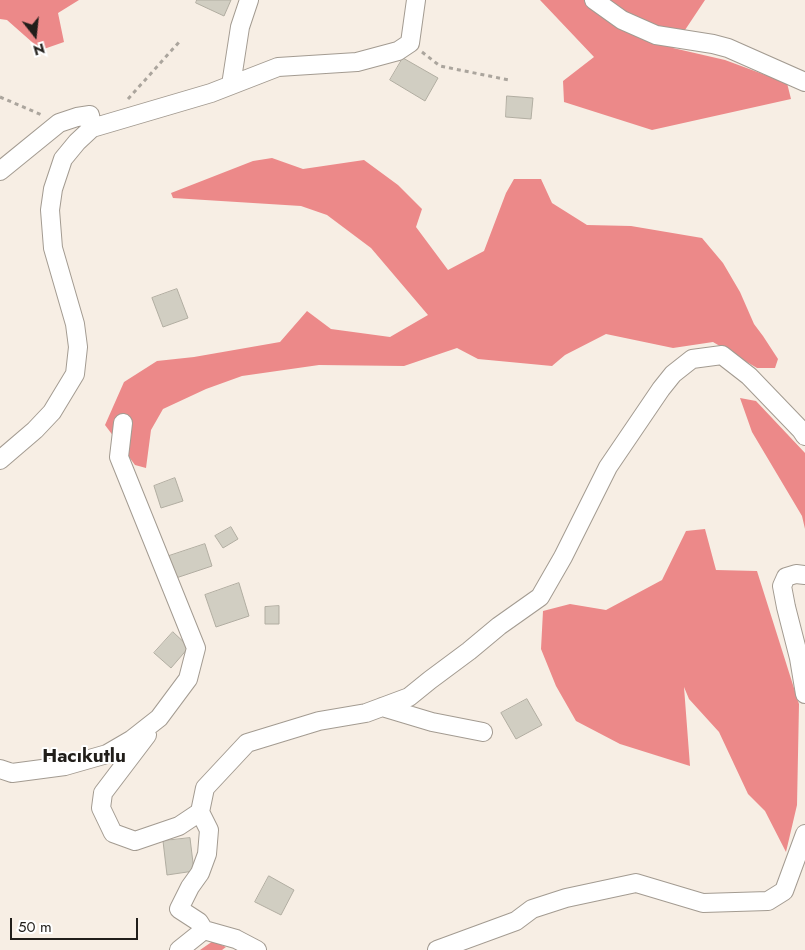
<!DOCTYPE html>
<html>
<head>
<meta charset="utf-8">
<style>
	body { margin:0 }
	#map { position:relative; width:805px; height:950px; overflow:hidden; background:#f7eee4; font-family:Jost,sans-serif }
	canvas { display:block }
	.north { position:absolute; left:10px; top:10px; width:50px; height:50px; -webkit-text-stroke:4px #fff; paint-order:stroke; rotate:164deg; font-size:14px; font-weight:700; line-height:20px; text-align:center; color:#211e1a }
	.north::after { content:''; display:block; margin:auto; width:18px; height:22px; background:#211e1a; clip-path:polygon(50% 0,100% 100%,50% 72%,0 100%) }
	.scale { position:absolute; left:10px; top:918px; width:128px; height:22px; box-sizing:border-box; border:2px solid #211e1a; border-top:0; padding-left:6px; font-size:15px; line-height:18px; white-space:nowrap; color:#211e1a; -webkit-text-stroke:4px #fff; paint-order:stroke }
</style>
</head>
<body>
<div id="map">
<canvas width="805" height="950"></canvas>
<div class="north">N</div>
<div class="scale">50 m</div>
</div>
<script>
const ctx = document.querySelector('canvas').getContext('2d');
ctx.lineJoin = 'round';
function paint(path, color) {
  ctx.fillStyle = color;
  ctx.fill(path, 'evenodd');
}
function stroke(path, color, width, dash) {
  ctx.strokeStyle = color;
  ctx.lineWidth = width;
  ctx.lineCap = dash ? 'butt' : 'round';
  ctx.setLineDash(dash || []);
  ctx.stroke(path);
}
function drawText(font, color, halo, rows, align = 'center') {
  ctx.font = font + ' Jost,sans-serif';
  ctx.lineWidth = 4;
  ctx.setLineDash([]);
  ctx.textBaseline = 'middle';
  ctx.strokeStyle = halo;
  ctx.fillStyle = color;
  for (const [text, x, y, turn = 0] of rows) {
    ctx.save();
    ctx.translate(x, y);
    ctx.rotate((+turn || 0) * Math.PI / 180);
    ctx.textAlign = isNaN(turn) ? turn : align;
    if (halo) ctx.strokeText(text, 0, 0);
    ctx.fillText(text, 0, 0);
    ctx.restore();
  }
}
paint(new Path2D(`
	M0,0H79L58,13L64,42L41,50L7,20L0,19Z
	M540,0H705L673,48L725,60L787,83L791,99L652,130L564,102L563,81L594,57Z
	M272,158L303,169L364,160L398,185L422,209L416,227L448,270L484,251L506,193L514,179H541L552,203L587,225L631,226L702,238L723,263L740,292L754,324L763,336L778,359L775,368H757L713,342L673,348L606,334L565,355L552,366L478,359L457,348L404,366L319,365L242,376L206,389L163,409L151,430L146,468L135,465L105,425L124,382L157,361L194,357L280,342L307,311L331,329L390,337L428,315L371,248L327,215L301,206L173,198L171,193L253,161Z
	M740,398L756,401L805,453V529L802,516L752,432Z
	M705,529L716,570L757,571L799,704L797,805L786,852L765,811L748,794L719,732L689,699L684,687L690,766L620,744L576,721L556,686L541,649L543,611L570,604L606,610L662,580L686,531Z
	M213,941L226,947L222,950H200Z`), '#ec8989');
const building = new Path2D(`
	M197,0H231L224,16L196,3Z
	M403,58L438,78L425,101L390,80Z
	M507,96L533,98L531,119L506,117Z
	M177,289L188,318L163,327L152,298Z
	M175,478L183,501L161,508L154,486Z
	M231,527L238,539L223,548L215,536Z
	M205,544L212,566L176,578L169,556Z
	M239,583L249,616L216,627L205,595Z
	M279,606V624H265V607Z
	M173,632L189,647L171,668L154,653Z
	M527,699L542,725L516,739L501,713Z
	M190,838L194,871L167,875L163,841Z
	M269,876L294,890L281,915L255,902Z`);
paint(building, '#d1cec2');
stroke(building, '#b1ada1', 1);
const minor = new Path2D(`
	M594,0L622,20L656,35L713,44L728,48L805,82
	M231,85L240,27L249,0
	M92,128L211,93L278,67L357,62L398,51L410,43L416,0
	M0,171L59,123L77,117L90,115L92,128L77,142L63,159L53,189L50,210L53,248L75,324L78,347L75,374L52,412L35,430L0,460
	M805,575L796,574L786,577L782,586L786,607L799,658L805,694
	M382,707L432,722L483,732
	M147,735L103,793L101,808L113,833L135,841L179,826L200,812
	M0,769L12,773L65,766L107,754L131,740L159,718L188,679L196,648L119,457L123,423
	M179,950L204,930
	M257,950L236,939L204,930L199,922L179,909L190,887L200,873L207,854L209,830L200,812L205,788L247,743L319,721L366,713L409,697L430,680L469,651L499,626L540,597L563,557L608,467L661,389L673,374L692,359L722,355L749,376L801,430L805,436
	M437,950L516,921L532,909L566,898L636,883L703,903L768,901L784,891L805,834`);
stroke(minor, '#a39b91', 20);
stroke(new Path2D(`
	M422,52L440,66L509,80
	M0,97L42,115
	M128,99L180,41`), '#aba59d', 3, [4, 4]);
stroke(minor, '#fff', 18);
drawText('bold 19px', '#211e1a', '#fff', [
	["Hacıkutlu",84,757]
]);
</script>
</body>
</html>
